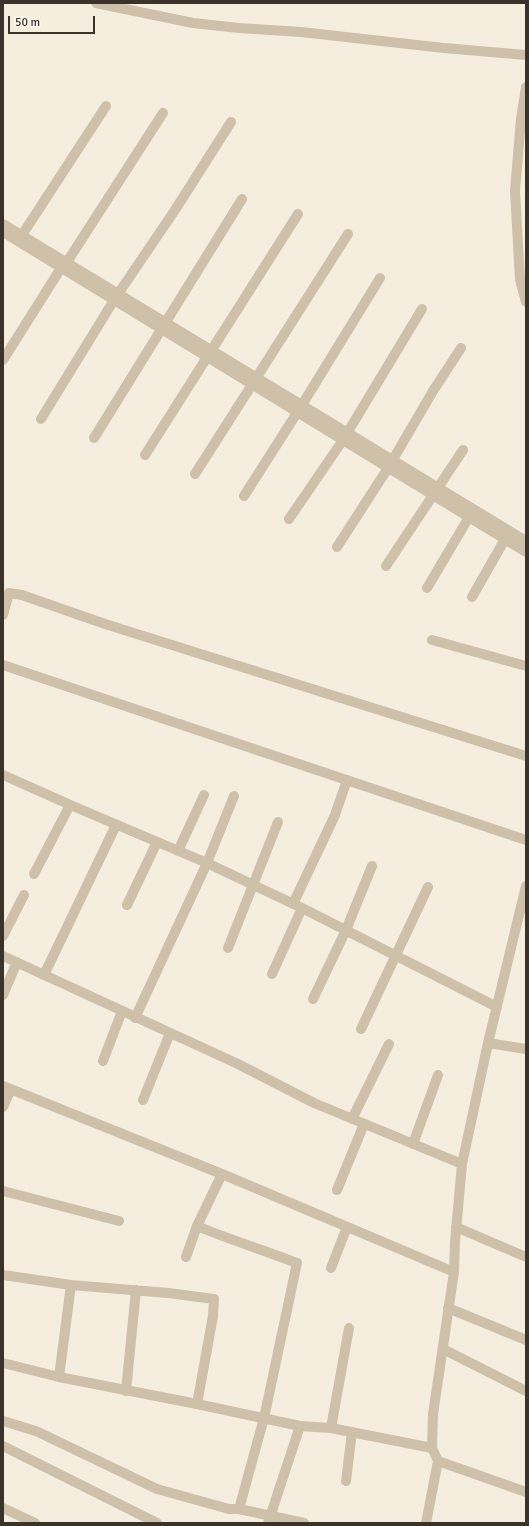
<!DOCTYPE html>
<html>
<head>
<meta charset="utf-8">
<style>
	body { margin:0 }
	#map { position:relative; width:529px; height:1526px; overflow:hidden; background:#f5eede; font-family:Signika,sans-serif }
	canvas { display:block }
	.frame { position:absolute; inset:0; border:4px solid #3b3229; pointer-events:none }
	.scale { position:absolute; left:8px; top:16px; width:87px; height:18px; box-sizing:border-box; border:2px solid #3b3229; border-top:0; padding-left:5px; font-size:12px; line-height:14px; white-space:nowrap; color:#3b3229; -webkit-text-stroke:3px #fbf7ec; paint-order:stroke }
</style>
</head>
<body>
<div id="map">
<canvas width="529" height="1526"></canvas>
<div class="frame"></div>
<div class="scale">50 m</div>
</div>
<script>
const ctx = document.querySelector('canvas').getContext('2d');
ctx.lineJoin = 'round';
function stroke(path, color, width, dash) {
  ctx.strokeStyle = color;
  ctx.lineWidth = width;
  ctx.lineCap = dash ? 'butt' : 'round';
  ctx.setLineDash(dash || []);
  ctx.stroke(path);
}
stroke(new Path2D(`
	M96,3L193,23L239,28L301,32L444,48L526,55
	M526,87L521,119L515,191L520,280L526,302
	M3,224L526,541
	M3,232L526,552
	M22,235L106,106
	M67,262L163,113
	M3,360L61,268
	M41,419L114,300L175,210L231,122
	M94,438L242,199
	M145,455L298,214
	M195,474L348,234
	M244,496L302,405L380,278
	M289,519L343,440L422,309
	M337,547L388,468L433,391L461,348
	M386,566L463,450
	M427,588L472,512
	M472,597L508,534
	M3,615L9,593L22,595L105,624L526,756
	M432,640L526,666
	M3,665L526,840
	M3,775L75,807L207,863L302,908L497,1007
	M178,851L204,795
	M34,874L70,805
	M293,904L335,815L347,780
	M127,905L157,842
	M3,936L24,895
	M228,948L278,822
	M3,956L238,1064L314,1103L462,1164
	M272,974L302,908
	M44,975L116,825
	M3,995L17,962
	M313,999L346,930L372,866
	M135,1018L207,863L234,796
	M361,1029L428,887
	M488,1043L526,1049
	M103,1061L122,1011
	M3,1086L222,1174L454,1272
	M143,1100L170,1033
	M3,1107L11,1089
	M352,1119L389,1044
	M413,1144L438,1075
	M337,1190L364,1124
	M3,1191L119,1221
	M197,1226C230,1240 264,1250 297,1263L264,1418L239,1509
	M456,1227L526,1257
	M186,1257L197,1226L222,1174
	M331,1268L347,1227
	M3,1275L71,1285L168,1293L214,1299L213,1316L197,1404
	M448,1308L526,1340
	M443,1349L526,1391
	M3,1363L59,1377L197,1404L300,1426L331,1428L432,1448
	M59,1377L71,1285
	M126,1391L136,1290
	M3,1421L36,1431L157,1489L229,1509H239L304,1523
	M331,1428L349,1328
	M3,1446L157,1523
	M438,1461L526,1492
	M346,1481L352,1432
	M3,1508L35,1523
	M268,1523L300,1426
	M426,1523L438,1461L432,1448L433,1414L454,1272L455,1242L462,1164L488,1043L526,886`), '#cec0a9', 10);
</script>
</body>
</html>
